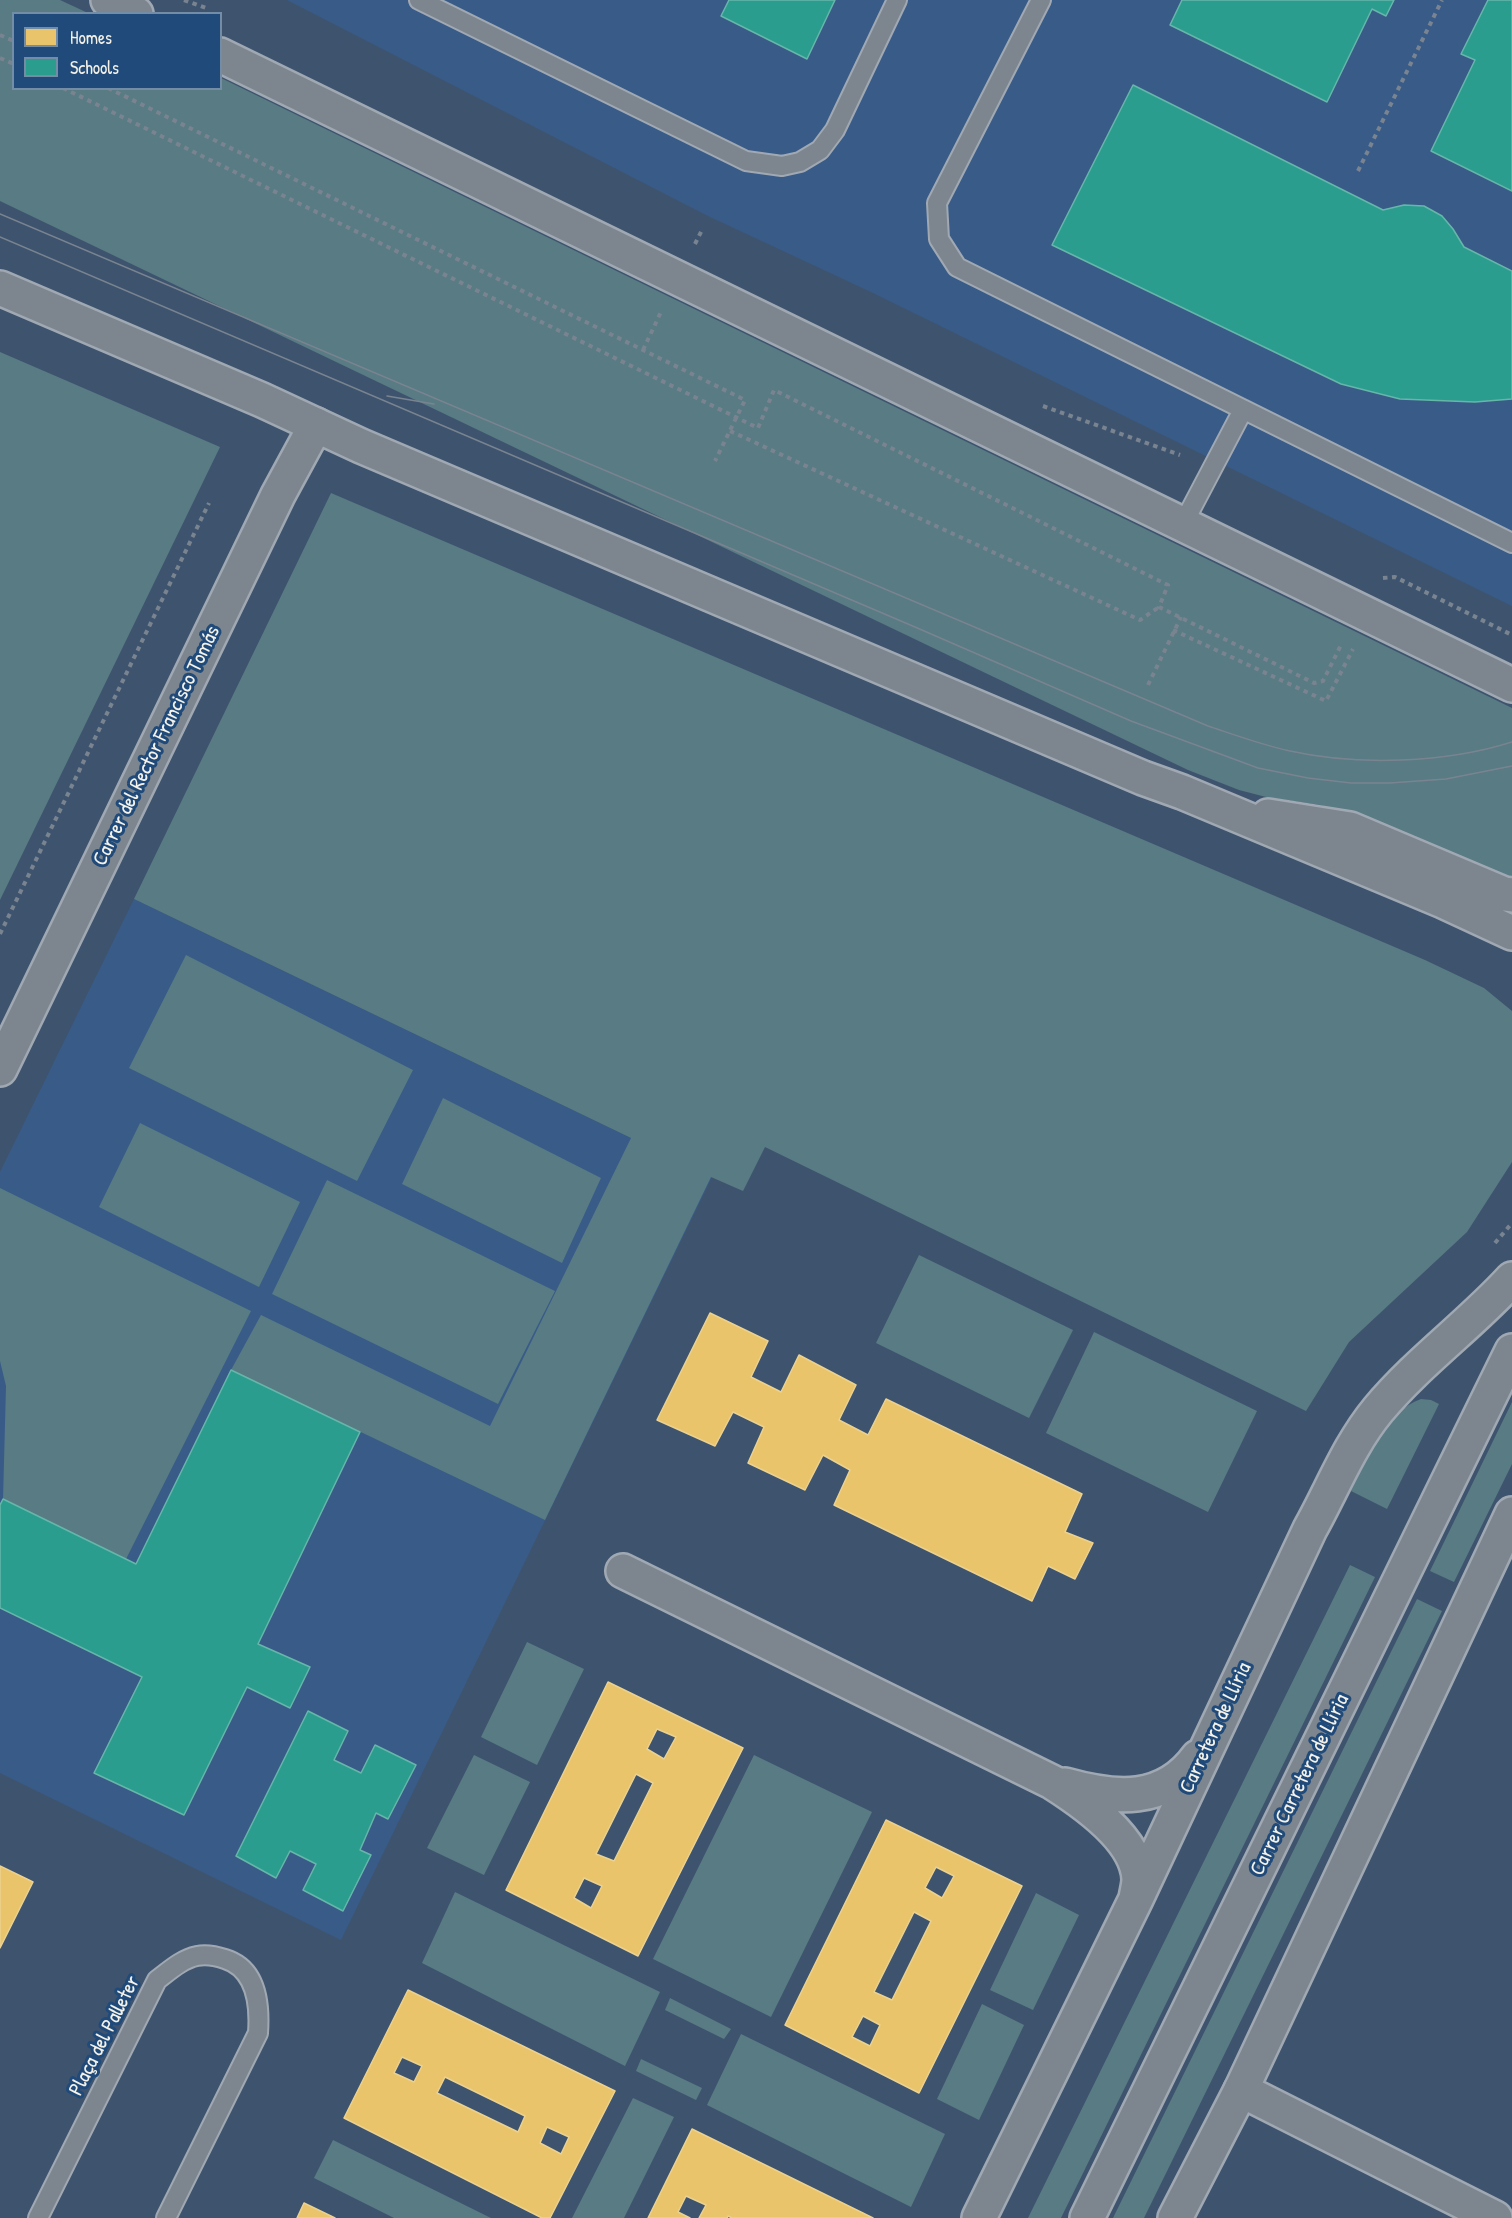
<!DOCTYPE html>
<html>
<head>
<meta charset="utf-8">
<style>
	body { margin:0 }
	#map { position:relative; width:1512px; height:2218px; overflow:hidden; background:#3e546e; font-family:"Patrick Hand",sans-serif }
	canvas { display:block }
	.legend { position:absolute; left:12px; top:12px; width:210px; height:78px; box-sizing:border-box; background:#1f4a7a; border:2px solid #748da6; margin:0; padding:8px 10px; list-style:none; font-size:18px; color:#f4f1e8 }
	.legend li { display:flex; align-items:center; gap:12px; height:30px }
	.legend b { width:30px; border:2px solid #748da6 }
</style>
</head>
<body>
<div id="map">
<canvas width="1512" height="2218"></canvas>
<ul class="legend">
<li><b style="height:16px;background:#e9c46a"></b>Homes</li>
<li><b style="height:16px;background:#2a9d8f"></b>Schools</li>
</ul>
</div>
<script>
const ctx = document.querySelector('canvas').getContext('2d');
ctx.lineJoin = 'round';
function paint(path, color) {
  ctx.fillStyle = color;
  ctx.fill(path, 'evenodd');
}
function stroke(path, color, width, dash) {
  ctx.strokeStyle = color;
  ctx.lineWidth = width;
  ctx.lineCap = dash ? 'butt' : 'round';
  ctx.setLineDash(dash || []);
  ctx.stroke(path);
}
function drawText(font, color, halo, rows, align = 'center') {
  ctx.font = font + ' "Patrick Hand",sans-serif';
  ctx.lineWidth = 6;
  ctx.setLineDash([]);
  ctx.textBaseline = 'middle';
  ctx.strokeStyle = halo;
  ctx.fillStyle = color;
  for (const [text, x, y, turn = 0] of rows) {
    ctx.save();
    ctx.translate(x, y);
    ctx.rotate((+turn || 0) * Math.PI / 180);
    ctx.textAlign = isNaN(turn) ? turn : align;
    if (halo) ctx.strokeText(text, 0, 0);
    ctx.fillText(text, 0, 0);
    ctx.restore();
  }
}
paint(new Path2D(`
	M287,0H1512V606L871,292L708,216Z
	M134,899L712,1177L341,1940L0,1773V1172Z`), '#395b88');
paint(new Path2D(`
	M0,0H60L88,13L14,14V88H220L221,78L1512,708V881L1349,813L1320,805L1266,797L1239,790L1188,770L0,201Z
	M0,352L220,447L0,900Z
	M331,493L1425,960L1484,988L1512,1011V1162L1467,1232L1349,1342L1306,1411L765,1147L743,1191L711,1177L545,1520L231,1370L261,1315L490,1426L631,1138L134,899Z
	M186,955L413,1070L357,1181L129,1068Z
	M443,1098L601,1178L562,1263L402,1184Z
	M140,1123L300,1202L259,1287L99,1207Z
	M327,1180L555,1291L498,1404L272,1294Z
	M0,1188L251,1311L126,1559L3,1499L6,1386L0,1361Z
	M919,1255L1073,1330L1029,1418L876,1343Z
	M1094,1332L1257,1411L1208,1512L1046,1433Z
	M1421,1399L1431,1400L1439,1404L1387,1509L1351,1491C1367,1459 1385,1412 1421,1399Z
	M1512,1402V1464L1454,1582L1430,1571Z
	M1350,1565L1375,1577L1061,2218H1028Z
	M1417,1599L1442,1611L1144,2218H1113Z
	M527,1642L584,1669L537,1765L481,1737Z
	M474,1755L530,1782L484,1875L427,1848Z
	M754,1755L872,1812L771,2017L653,1959Z
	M455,1892L660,1992L625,2066L422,1963Z
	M1036,1893L1079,1915L1033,2010L990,1990Z
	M670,1998L731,2029L724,2039L665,2010Z
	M982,2004L1024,2025L979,2120L937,2099Z
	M741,2034L945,2134L911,2207L707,2105Z
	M641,2059L702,2088L696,2100L636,2071Z
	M633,2098L674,2117L624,2218H572Z
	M333,2140L491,2218H394L314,2178Z`), '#587b84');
const homes = new Path2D(`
	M710,1313L768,1341L751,1377L781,1392L799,1355L856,1385L839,1420L868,1435L886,1399L1082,1494L1065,1532L1093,1543L1075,1579L1048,1566L1032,1601L834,1505L850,1470L823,1455L805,1490L748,1463L764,1427L733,1412L715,1446L657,1420Z
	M608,1682L743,1748L638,1956L506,1890ZM657,1729L676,1737L664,1759L647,1749ZM636,1774L653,1783L614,1861L596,1854ZM584,1878L602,1886L591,1908L574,1898Z
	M886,1820L1022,1886L919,2093L785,2025ZM936,1867L954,1876L942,1898L925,1888ZM914,1912L931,1921L892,2000L874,1992ZM863,2016L880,2025L870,2046L852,2037Z
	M0,1866L33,1882L0,1948Z
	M408,1990L615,2091L550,2218H542L344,2118ZM402,2057L422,2066L414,2082L394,2073ZM445,2077L525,2116L518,2132L437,2093ZM547,2127L569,2137L561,2154L540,2143Z
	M692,2129L873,2218H732L728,2216L727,2218H699L706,2205L686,2196L678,2212L690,2218H648Z
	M304,2203L335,2218H297Z`);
paint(homes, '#e9c46a');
stroke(homes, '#ecd290', 1.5);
const schools = new Path2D(`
	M729,0H835L807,59L721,16Z
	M1182,0H1394L1386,16L1372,9L1327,102L1170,25Z
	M1488,0H1512V191L1431,151L1475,60L1461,54Z
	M1133,85L1383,210L1404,205L1424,206L1442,216L1453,229L1464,247L1512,271V399L1475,402L1400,399L1341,384L1052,245Z
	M231,1370L360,1432L258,1644L310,1667L290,1708L247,1687L184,1815L94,1773L142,1677L0,1608V1505L3,1499L136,1564Z
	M308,1711L348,1731L334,1760L361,1773L375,1745L416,1765L388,1819L376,1813L360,1850L371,1855L343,1911L303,1890L316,1864L290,1851L276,1878L236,1856Z`);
paint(schools, '#2a9d8f');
stroke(schools, '#67b6aa', 1.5);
const service = new Path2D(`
	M419,0L746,161L782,166L800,162L820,150L835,130L897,0
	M1041,0L937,203L939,239L957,267L1512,543
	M1183,524L1243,410
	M38,2218L157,1980C169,1971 182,1959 197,1956C206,1954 216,1956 225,1959C257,1969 260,2005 258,2033L166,2218`);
const minor = new Path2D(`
	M0,1069L278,495L316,425
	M623,1571L1052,1782C1082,1801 1137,1839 1139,1879C1139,1885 1137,1892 1136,1898
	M1065,1785C1115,1799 1164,1804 1198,1757
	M1241,2090L1495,2218
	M979,2218L1136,1899L1310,1529C1332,1490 1349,1445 1378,1410C1418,1362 1470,1325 1512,1279`);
const tertiary = new Path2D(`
	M108,0L136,14
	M220,55L1512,685
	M0,288L262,400L361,446L1143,778L1182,792L1443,901L1512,933
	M1268,816L1350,829L1504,894L1512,895`);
const secondary = new Path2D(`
	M1087,2218L1512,1351
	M1175,2218L1241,2090L1512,1514`);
stroke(service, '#a0a9b3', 22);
stroke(minor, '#a0a9b3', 38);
stroke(tertiary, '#a0a9b3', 38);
stroke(secondary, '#a0a9b3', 38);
stroke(new Path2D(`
	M184,0L206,8
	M0,35L14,41
	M0,58L14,64
	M63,88L758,428L774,390L1168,585L1159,607L1314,683L1323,681L1341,645
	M108,88L745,400L715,461
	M1358,171L1442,0
	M695,244L703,228
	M643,350L661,312
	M1043,406L1180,455
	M730,431L1140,620L1159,607
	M1383,578L1395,577L1512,635
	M1173,630L1326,701L1353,649
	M1148,685L1181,617
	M0,934L209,503
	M1495,1243L1512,1223`), '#7a8490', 4, [4.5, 4.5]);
stroke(service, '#7d868f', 18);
stroke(minor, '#7d868f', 33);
stroke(tertiary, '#7d868f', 33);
stroke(secondary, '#7d868f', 33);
stroke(new Path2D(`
	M0,214L1208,726C1235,735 1262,745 1290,751C1358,766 1446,763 1512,742
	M0,237L915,627L1131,721L1258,768L1308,778L1351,783H1390L1446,779L1512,766
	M387,396L434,404`), '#7a8490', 1.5);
drawText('21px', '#f4f1e8', '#1f4a7a', [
	["Carrer del Rector Francisco Tomás",157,746,-64],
	["Carretera de Llíria",1216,1728,-65],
	["Carrer Carretera de Llíria",1300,1785,-64],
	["Plaça del Palleter",105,2036,-63]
]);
</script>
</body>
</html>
